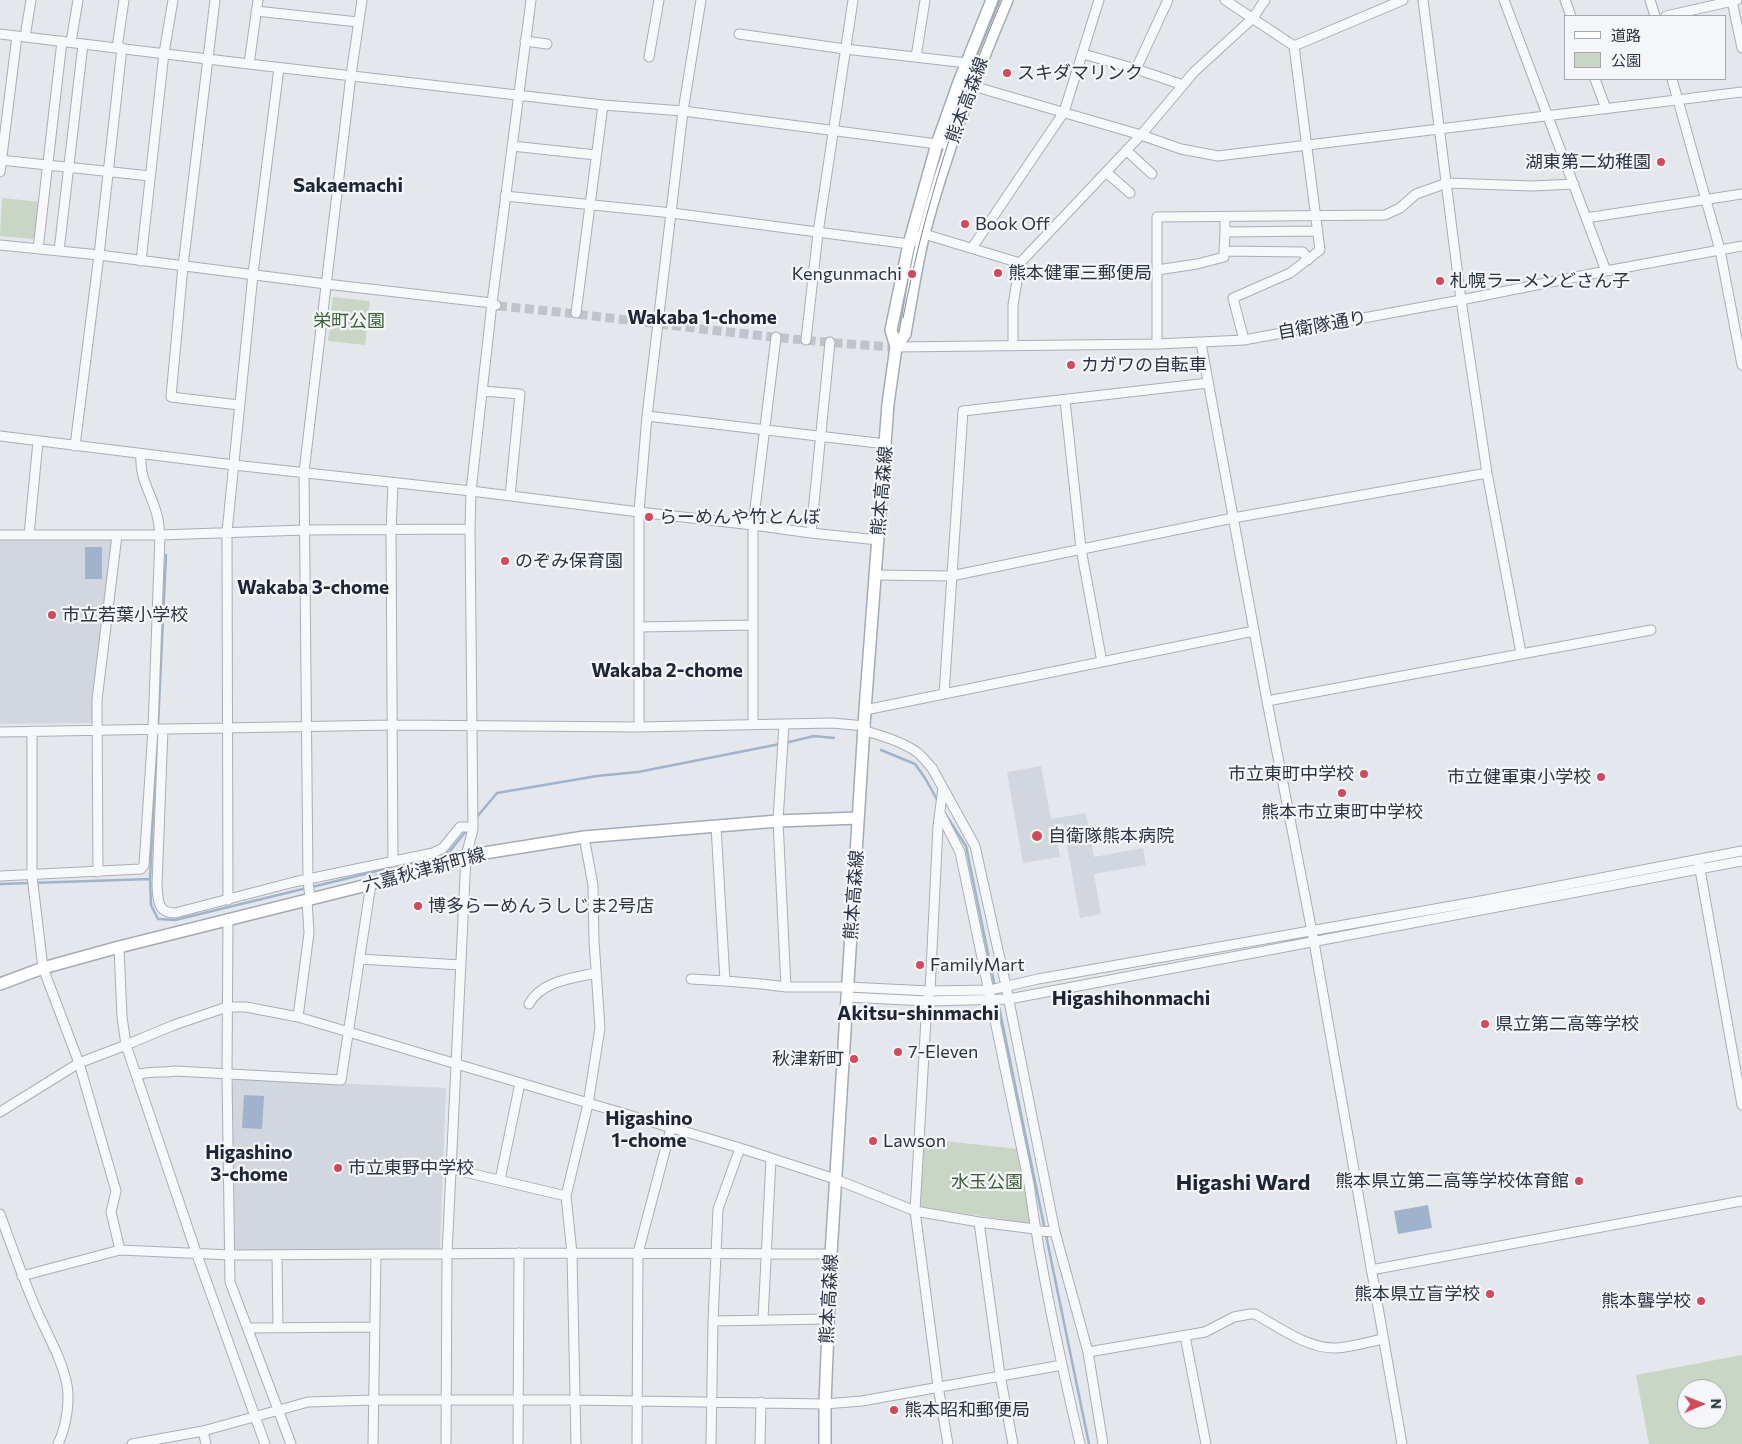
<!DOCTYPE html>
<html>
<head>
<meta charset="utf-8">
<style>
	body { margin:0 }
	#map { position:relative; width:1742px; height:1444px; overflow:hidden; background:#e4e7ec; font-family:Commissioner,"Noto Sans JP",sans-serif }
	canvas { display:block }
	.legend { position:absolute; left:1564px; top:15px; width:162px; height:65px; box-sizing:border-box; background:#f4f6f9; border:1px solid #a4a8b1; margin:0; padding:6px 9px; list-style:none; font-size:15px; color:#2b3445 }
	.legend li { display:flex; align-items:center; gap:10px; height:25px }
	.legend b { width:25px; border:1px solid #a4a8b1 }
	.north { position:absolute; left:1677px; top:1379px; width:50px; height:50px; box-sizing:border-box; background:#f4f6f9; border:1px solid #a4a8b1; border-radius:50%; rotate:89deg; font-size:14px; font-weight:700; line-height:20px; text-align:center; color:#2b3445 }
	.north::after { content:''; display:block; margin:auto; width:18px; height:22px; background:#d1495b; clip-path:polygon(50% 0,100% 100%,50% 72%,0 100%) }
</style>
</head>
<body>
<div id="map">
<canvas width="1742" height="1444"></canvas>
<ul class="legend">
<li><b style="height:6px;background:#fff"></b>道路</li>
<li><b style="height:14px;background:#c9d6c5"></b>公園</li>
</ul>
<div class="north">N</div>
</div>
<script>
const ctx = document.querySelector('canvas').getContext('2d');
ctx.lineJoin = 'round';
function paint(path, color) {
  ctx.fillStyle = color;
  ctx.fill(path, 'evenodd');
}
function stroke(path, color, width, dash) {
  ctx.strokeStyle = color;
  ctx.lineWidth = width;
  ctx.lineCap = dash ? 'butt' : 'round';
  ctx.setLineDash(dash || []);
  ctx.stroke(path);
}
function drawText(font, color, halo, rows, align = 'center') {
  ctx.font = font + ' Commissioner,"Noto Sans JP",sans-serif';
  ctx.lineWidth = 4.5;
  ctx.setLineDash([]);
  ctx.textBaseline = 'middle';
  ctx.strokeStyle = halo;
  ctx.fillStyle = color;
  for (const [text, x, y, turn = 0] of rows) {
    ctx.save();
    ctx.translate(x, y);
    ctx.rotate((+turn || 0) * Math.PI / 180);
    ctx.textAlign = isNaN(turn) ? turn : align;
    if (halo) ctx.strokeText(text, 0, 0);
    ctx.fillText(text, 0, 0);
    ctx.restore();
  }
}
paint(new Path2D(`
	M0,539H109L113,542L95,688L92,723L0,724Z
	M1041,766L1051,819L1086,813L1094,857L1143,848L1146,865L1094,874L1101,914L1080,918L1063,823L1054,825L1060,857L1023,863L1007,772Z
	M235,1079L446,1088L440,1247L436,1250L237,1251L235,1248L232,1082Z`), '#d2d6de');
paint(new Path2D(`
	M2,198L41,202L37,235L32,239L0,236Z
	M333,297L370,301L365,345L328,341Z
	M927,1139L1018,1149L1031,1221L1027,1223L922,1207L920,1202L924,1144Z
	M1742,1355V1444H1649L1636,1375ZM1687,1389H1717V1419H1687Z`), '#c9d6c5');
paint(new Path2D(`
	M85,547H102V579H85Z
	M244,1095L264,1096L262,1129L242,1128Z
	M1428,1205L1432,1228L1398,1234L1394,1211Z`), '#9fb4cc');
stroke(new Path2D(`
	M158,726L166,555
	M157,732L150,879L151,905L158,919L175,920L307,888
	M785,743L814,736L834,738
	M881,750L915,764L925,778L939,803
	M944,812L966,846L997,997
	M476,818L497,793L597,776L638,772L780,744
	M433,857L449,852L467,830
	M0,884L150,879
	M312,887L426,859
	M998,1002L1089,1444`), '#9fb4cc', 2.5);
stroke(new Path2D(`
	M498,306C630,318 763,340 896,347`), '#bfc3cb', 9, [9, 4.5]);
const minor = new Path2D(`
	M215,0L183,266L171,397L239,405
	M258,0L249,64L603,105L683,111L937,144H951
	M1225,0L1294,46L1320,250L1290,273L1233,298L1244,340
	M1423,0L1461,300L1487,473
	M1504,0L1606,271
	M1565,0L1571,16
	M1650,0L1655,16
	M1732,1L1742,48
	M256,11L358,22
	M1666,16L1737,0
	M0,34L249,64
	M739,34L845,49L967,63
	M25,37L31,0
	M525,41L547,44
	M71,42L78,0
	M1294,46L1403,0
	M117,48L124,0
	M1083,54L1136,69L1183,85
	M649,57L659,0
	M916,57L925,0
	M1136,69L1168,0
	M1595,79L1606,109
	M1672,79L1720,250L1742,365
	M959,82L1141,135L1181,149L1218,156L1742,92
	M512,146L596,155
	M1126,150L1152,174
	M0,160L150,176
	M0,172L17,36
	M1106,172L1130,193
	M505,196L672,213L909,244L924,234L1020,263
	M1225,217V232L1318,231
	M1586,218L1742,194
	M1225,232L1224,251L1303,252L1308,260
	M0,245L99,255L326,284L492,303L496,305
	M972,248L1064,112L1099,0
	M38,249L62,41
	M59,251L83,44
	M141,261L164,53L173,0
	M1157,270L1197,264L1224,257V251
	M576,313L603,105
	M806,340L818,233L853,0
	M1201,343L1267,701L1314,942L1402,1444
	M1157,344V217L1385,215L1400,208L1416,194L1447,183L1532,186L1574,184
	M1013,346V305L1020,263L1141,135L1194,72L1253,18L1265,0
	M896,347L1157,344L1244,340L1461,300L1606,271L1742,246
	M482,391L520,394L510,496
	M1065,400L1081,549L1102,662
	M647,416L886,444
	M0,436L234,465L471,491L639,512L753,525L811,533L878,540
	M75,446L99,255L122,48
	M393,483L391,531L393,862
	M811,533L830,342
	M0,535H160L304,530L470,529
	M29,535L38,441
	M875,575L951,576L1233,518L1487,473L1521,653
	M639,627L753,625
	M944,694L963,411L1208,383
	M1267,701L1651,630
	M865,710L1254,631
	M753,724V525L776,337
	M784,724L778,821L786,987
	M639,727V512L647,416L683,111L701,0
	M163,729L157,885C158,899 157,913 175,913L294,882L433,853L443,848L460,827H473
	M32,731V876L43,968L79,1063L116,1191L111,1212L120,1250
	M865,731C880,735 905,743 918,753C923,757 927,763 932,768L975,846L1006,986L1055,1232L1088,1352L1103,1444
	M0,732L393,725L639,727L832,723L865,726
	M943,788L938,826L930,991L927,1001L915,1211L938,1386L948,1444
	M940,813L960,852L1029,1184C1041,1272 1060,1358 1080,1444
	M716,826L725,981L762,984L786,987H848L930,991L990,990L1038,979L1486,900L1742,851
	M1699,864L1742,1105
	M98,872L97,700L117,535
	M0,876L141,869L144,865L153,729L160,535C159,529 159,522 157,515C151,492 139,479 141,454
	M310,899L308,880L304,472L351,75L362,0
	M228,900L227,532L253,274L279,68
	M228,919L227,1075L230,1282L291,1444
	M119,947L122,1017L126,1045L197,1255L265,1444
	M359,959L461,965
	M691,979L725,981
	M846,997L927,1001L1009,999L1742,861
	M529,1004C541,981 573,978 596,973
	M298,1017L309,933L307,900
	M136,1075C149,1071 161,1073 175,1071L341,1080L371,884
	M0,1112L79,1063L126,1045L174,1025L227,1007H246L298,1017L740,1148L835,1179L915,1211L979,1222L1035,1229L1040,1231L1055,1232
	M452,1169L566,1196
	M500,1180L520,1083
	M0,1214C12,1247 23,1279 37,1311C47,1334 62,1359 67,1385C70,1403 66,1427 58,1444
	M979,1222L1000,1375L1013,1444
	M277,1255L278,1328
	M1371,1270L1742,1201
	M22,1276L120,1250L231,1255L572,1253L831,1254
	M763,1319L771,1159
	M713,1321L828,1319
	M248,1328L375,1327
	M1185,1336L1206,1444
	M1088,1352L1205,1332L1234,1317L1250,1314H1255C1280,1328 1308,1349 1337,1348C1352,1347 1369,1342 1383,1339
	M203,1431L206,1444
	M132,1444L203,1431L308,1402L374,1400H575L825,1404L862,1401L1062,1365
	M373,1444L376,1255
	M446,1444L447,1254L466,856L473,829L470,529L471,491L492,303L531,0
	M518,1444L519,1253
	M576,1444L572,1253L566,1196L588,1104L600,1028L594,941L593,885L584,837
	M637,1444L638,1253L671,1128
	M711,1444L713,1321L718,1209L740,1148
	M760,1444L761,1402`);
const major = new Path2D(`
	M896,347L891,330L909,244L937,144L959,82L992,0
	M0,984L43,968L119,947L371,884L393,875L466,856L584,837L778,821L858,818
	M825,1444V1404L831,1254L865,710L888,404L896,347L905,334C911,300 916,266 924,233C945,153 975,76 1007,0`);
stroke(minor, '#a9aeb7', 11);
stroke(major, '#a3abb8', 14);
stroke(minor, '#f7f8fa', 9);
stroke(major, '#fff', 11);
stroke(new Path2D(`
	M903,318C924,208 958,103 1002,0`), '#7d8696', 1);
for (const [x, y, r, color] of [
	[1007,73,5,"#d1495b"],
	[1661,162,5,"#d1495b"],
	[965,224,5,"#d1495b"],
	[998,273,5,"#d1495b"],
	[912,274,5,"#d1495b"],
	[1440,281,5,"#d1495b"],
	[1071,365,5,"#d1495b"],
	[649,517,5,"#d1495b"],
	[505,561,5,"#d1495b"],
	[52,615,5,"#d1495b"],
	[1364,774,5,"#d1495b"],
	[1601,777,5,"#d1495b"],
	[1342,793,5,"#d1495b"],
	[1037,836,6,"#d1495b"],
	[418,906,5,"#d1495b"],
	[920,965,5,"#d1495b"],
	[1485,1024,5,"#d1495b"],
	[898,1052,5,"#d1495b"],
	[854,1059,5,"#d1495b"],
	[873,1141,5,"#d1495b"],
	[338,1168,5,"#d1495b"],
	[1579,1181,5,"#d1495b"],
	[1490,1294,5,"#d1495b"],
	[1701,1301,5,"#d1495b"],
	[894,1410,5,"#d1495b"]
]) {
  const dot = new Path2D();
  dot.arc(x, y, r, 0, 2 * Math.PI);
  ctx.fillStyle = color;
  ctx.fill(dot);
  stroke(dot, '#f4f6f9', 2);
}
drawText('18px', '#2b3445', '#f4f6f9', [
	["スキダマリンク",1017,73],
	["湖東第二幼稚園",1651,162,"right"],
	["Book Off",975,224],
	["熊本健軍三郵便局",1008,273],
	["Kengunmachi",902,274,"right"],
	["札幌ラーメンどさん子",1450,281],
	["カガワの自転車",1081,365],
	["らーめんや竹とんぼ",659,517],
	["のぞみ保育園",515,561],
	["市立若葉小学校",62,615],
	["市立東町中学校",1354,774,"right"],
	["市立健軍東小学校",1591,777,"right"],
	["熊本市立東町中学校",1342,812,"center"],
	["自衛隊熊本病院",1048,836],
	["博多らーめんうしじま2号店",428,906],
	["FamilyMart",930,965],
	["県立第二高等学校",1495,1024],
	["7-Eleven",908,1052],
	["秋津新町",844,1059,"right"],
	["Lawson",883,1141],
	["市立東野中学校",348,1168],
	["熊本県立第二高等学校体育館",1569,1181,"right"],
	["熊本県立盲学校",1480,1294,"right"],
	["熊本聾学校",1691,1301,"right"],
	["熊本昭和郵便局",904,1410]
], 'left');
drawText('18px', '#2b3445', '#f4f6f9', [
	["熊本高森線",967,100,-70],
	["自衛隊通り",1322,325,-10],
	["熊本高森線",882,491,-85],
	["六嘉秋津新町線",424,870,-15],
	["熊本高森線",854,895,-86],
	["熊本高森線",829,1299,-87]
]);
drawText('18px', '#3f6138', '#f4f6f9', [
	["栄町公園",349,321],
	["水玉公園",987,1182]
]);
drawText('bold 19px', '#1d2536', '#f4f6f9', [
	["Wakaba 1-chome",702,318],
	["Wakaba 3-chome",313,588],
	["Wakaba 2-chome",667,671],
	["Higashino",649,1119],
	["1-chome",649,1141],
	["Higashino",249,1153],
	["3-chome",249,1175]
]);
drawText('bold 20px', '#1d2536', '#f4f6f9', [
	["Sakaemachi",348,185],
	["Higashihonmachi",1131,998],
	["Akitsu-shinmachi",918,1013]
]);
drawText('bold 22px', '#1d2536', '#f4f6f9', [
	["Higashi Ward",1243,1183]
]);
</script>
</body>
</html>
